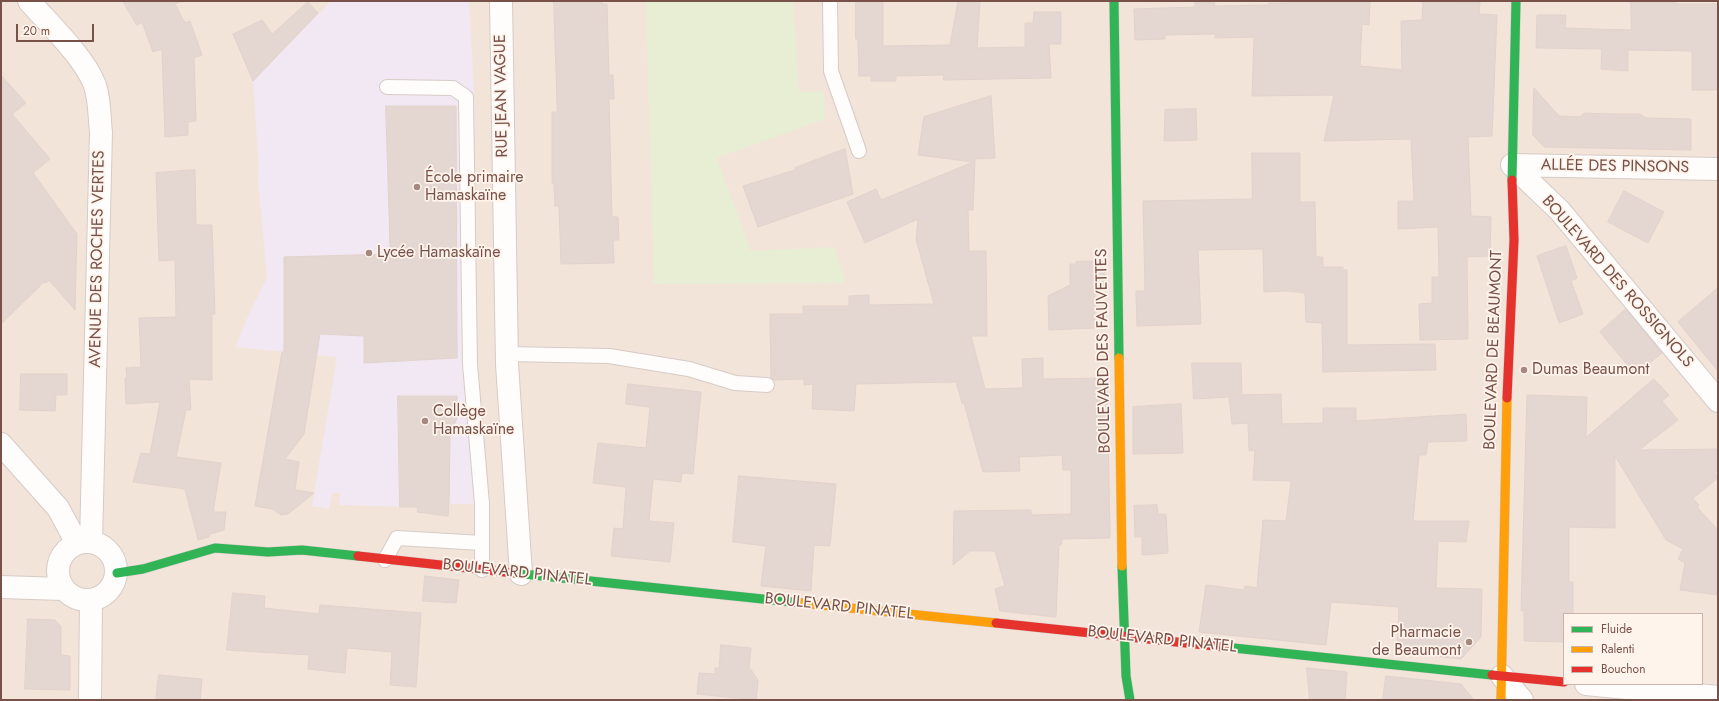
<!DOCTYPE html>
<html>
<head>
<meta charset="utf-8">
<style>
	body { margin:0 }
	#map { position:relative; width:1719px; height:701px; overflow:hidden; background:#f7f0ea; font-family:Jost,sans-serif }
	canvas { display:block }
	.frame { position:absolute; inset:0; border:2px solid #785148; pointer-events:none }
	.legend { position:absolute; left:1563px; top:613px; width:140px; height:72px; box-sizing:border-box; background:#fff4ec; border:1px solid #c9b3aa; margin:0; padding:5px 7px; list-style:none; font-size:12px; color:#785148 }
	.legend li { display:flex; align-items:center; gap:8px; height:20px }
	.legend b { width:20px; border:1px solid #c9b3aa }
	.scale { position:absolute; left:16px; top:24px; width:78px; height:18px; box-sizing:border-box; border:2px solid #785148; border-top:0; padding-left:5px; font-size:12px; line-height:14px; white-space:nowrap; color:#785148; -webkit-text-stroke:3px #fff4ec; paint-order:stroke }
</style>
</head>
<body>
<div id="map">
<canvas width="1719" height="701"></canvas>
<div class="frame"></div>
<ul class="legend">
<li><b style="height:5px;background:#30b455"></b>Fluide</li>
<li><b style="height:5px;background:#ff9f0a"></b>Ralenti</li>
<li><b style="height:5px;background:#e5322d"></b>Bouchon</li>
</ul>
<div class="scale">20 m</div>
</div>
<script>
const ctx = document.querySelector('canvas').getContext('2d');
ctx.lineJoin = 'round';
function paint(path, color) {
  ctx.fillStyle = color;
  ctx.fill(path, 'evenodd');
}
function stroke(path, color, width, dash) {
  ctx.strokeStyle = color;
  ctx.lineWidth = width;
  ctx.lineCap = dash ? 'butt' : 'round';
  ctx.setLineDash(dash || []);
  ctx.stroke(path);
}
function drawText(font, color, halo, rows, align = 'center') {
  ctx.font = font + ' Jost,sans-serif';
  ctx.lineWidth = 3.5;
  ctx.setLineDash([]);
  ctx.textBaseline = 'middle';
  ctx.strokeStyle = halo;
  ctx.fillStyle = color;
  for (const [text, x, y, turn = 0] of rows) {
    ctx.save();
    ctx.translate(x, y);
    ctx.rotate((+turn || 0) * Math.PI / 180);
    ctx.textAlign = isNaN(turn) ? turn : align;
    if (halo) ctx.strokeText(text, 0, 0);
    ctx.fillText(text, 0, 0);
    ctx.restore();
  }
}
paint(new Path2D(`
	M1,1H1718V700H1ZM1564,614H1702V684H1564Z`), '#f3e4da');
paint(new Path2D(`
	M331,1H469L475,109L474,232L477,369L490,504H450L448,516L417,512L418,507L339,505L340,493H332L329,509L312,506L337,357L236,347L245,323L267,277L258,179L259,167L253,81Z`), '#f2e8f3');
paint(new Path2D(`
	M646,1H793L799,92L823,91L825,119L717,158L751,251L834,247L846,283L654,284Z`), '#e7eed4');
const building = new Path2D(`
	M123,1H182L175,4L185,23L190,21L202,55L194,58L196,121L188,122V135L165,137L162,49L153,52L142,22L137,25Z
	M554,1H602V4H607L609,75H613L614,99H609L612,217H618L619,240H613L614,263L561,264L559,206H555L554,183H552V112H557Z
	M856,1H883V46L950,45L958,1H980L977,48L1025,47V23H1033L1034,12H1061V44H1049L1051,78L943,80L944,75L896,76V81H871V76H859L858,39H856Z
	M1195,1H1214L1215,6L1268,5L1269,3H1286V1H1370L1369,25L1362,24L1360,66L1402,70L1401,21L1422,20L1423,1L1480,2L1479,14L1497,15L1492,136L1468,137L1471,216L1491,217L1490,256L1467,257L1468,339L1420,340L1419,304L1432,303V277H1439L1438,227L1398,229V201H1414L1411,139L1324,141L1334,95L1252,96L1254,37L1215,38V34L1165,35V39L1135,40L1134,9L1195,7Z
	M1631,1H1676V4H1718V90H1692V51L1628,50V71L1601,69L1602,49L1536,48L1537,15H1566L1565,28L1631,30Z
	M308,2L318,13L253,81L233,34L262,20L272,34Z
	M1,75L26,103L12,114L50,159L33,173L77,234L75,310L49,280L46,283L44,282L1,324Z
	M1534,88L1559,116L1580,117L1584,113L1612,114H1640L1646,118L1691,119V150L1544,147L1533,135Z
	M991,96L995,158L975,159L973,210H968L969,251H986L987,336H971L985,389L1023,388L1022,359L1043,358V379L1107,378L1110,538L1062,539L1061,545H1059L1056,617L1000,611L995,589L1005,586L995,551H970L953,565L954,511L1031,510V515L1071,514V470H1063L1062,455L1019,457L1020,471L983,472L964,403H962L956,382L856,384L854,411L812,409L813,384L804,385V379L774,380L771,378L770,314H803V306H849V296L869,295V305L934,304L916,239L918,219L865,243L847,202L876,189L881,200L973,162L918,155L924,117Z
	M386,106H456L457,358L364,363V336L320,334L304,434L285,459L299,462L295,490L314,493L288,514L281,515L272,509L255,506L282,352H284V257L390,254Z
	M1196,109L1197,140L1164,141L1165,110Z
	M845,149L853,194L758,227L743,186L795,170V168Z
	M1252,153H1300V202H1315L1316,257H1323V267H1343V270H1347V345L1435,344L1436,370L1323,372L1322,323L1306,322L1305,293L1287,291L1264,292L1263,249L1198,250L1201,324L1137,326L1136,291H1145L1143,201L1252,199Z
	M195,170L196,225H212L215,314H212V380L189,379L191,410H186L176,457L221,463L213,512H226L224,530L210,534L209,537L198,540L185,489L133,482L141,453L150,454L160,402L126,404L125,378H127L126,368L141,367L139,318L176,317L175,260L159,261L156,173Z
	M1624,191L1664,212L1648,243L1608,222Z
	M1566,246L1577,278L1571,281L1583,314L1559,323L1537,256Z
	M1104,261L1105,287H1095V328L1049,330L1048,296L1070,285V264H1076V262Z
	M1718,288V371L1678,322Z
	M1626,309L1662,353L1637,373L1629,367L1600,332Z
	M1192,363H1241L1242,395L1281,394L1282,424L1323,423V408H1356V421L1466,414L1467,441L1428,442L1426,455H1419L1413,521H1469L1466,542L1438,541L1436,588L1482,589L1481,637L1461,659L1397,652L1399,607L1331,602L1326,645L1199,632L1206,585L1244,590L1245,586L1257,588L1263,520L1286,521L1291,481L1253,480L1255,450L1249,451L1248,423L1232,424L1229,397L1194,399Z
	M21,374H67V395H56L55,411L20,410Z
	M1654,379L1669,395L1662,401L1678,420L1639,450L1718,449V470L1715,473L1718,478L1693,498L1699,506L1697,507L1718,530V595L1680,590L1685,563L1678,559L1683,549L1666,540L1615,456V528L1569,527V582H1573V614H1564V642L1524,641V611H1521L1527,395L1587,397L1586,437Z
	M628,384L701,392L693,474L682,473L681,482L653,479L649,521L674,523L670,562L611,556L614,528L623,529L626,487L593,483L598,443L646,448L650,407L626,404Z
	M398,396H457V418L450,435L449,504L448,516L417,512L418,507H400Z
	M1181,404L1183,453L1133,454V407Z
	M739,476L836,484L830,546L814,545L811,591L761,586L766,546L733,542Z
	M1157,505L1158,514H1166L1168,553L1142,555V537H1135L1134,506Z
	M425,576L459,580L456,603L423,601Z
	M233,593L265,596L264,608L319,614L320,605L421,613L416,687L390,685L392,652L347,648L345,673L308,669L309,655L227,650Z
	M28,619L55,620L61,626V655L70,656V690L25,689Z
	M721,645L751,648L749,667L758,680L756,700L697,694L699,673L715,674V668H719Z
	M1307,668L1347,672L1345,700H1310Z
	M159,675L202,679L200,700H156Z
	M1386,676L1461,684L1474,700H1383Z`);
paint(building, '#e4d7d2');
stroke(building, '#e1d2cc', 1);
const lane = new Path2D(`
	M830,1L831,71L859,151
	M387,87L453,88L466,97L470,364L482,504V570
	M507,354L609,356L689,369L735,383L767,385
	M385,560L397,538L482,543`);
const street = new Path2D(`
	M29,1C49,24 83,56 94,83C100,97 99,116 101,132L91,542
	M501,1L507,364L521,574
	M1512,165L1560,211L1718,401
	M1512,165L1718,169
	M1,444L58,508L77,543
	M58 571a29 29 0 1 1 58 0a29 29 0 1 1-58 0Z
	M1,587L63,589
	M1502,676L1522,700
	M1586,684L1718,697
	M90,700L91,601`);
const fast = new Path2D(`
	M1114,1L1119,358
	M1512,180L1516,1
	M1122,566L1126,676L1130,700
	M117,573L143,569L215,548L268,552L302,550L358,556
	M514,573L801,603
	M1224,647L1492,675`);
const slow = new Path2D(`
	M1119,358L1122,566
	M801,603L996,623
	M1501,700L1507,398`);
const jam = new Path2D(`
	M1507,398L1514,240L1512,180
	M358,556L514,573
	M996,623L1224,647
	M1492,675L1564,682`);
stroke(lane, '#d6cbc6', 16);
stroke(street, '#d6cbc6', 24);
stroke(fast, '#d8ccc8', 10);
stroke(slow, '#d8ccc8', 10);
stroke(jam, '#d8ccc8', 10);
stroke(lane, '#fefdfc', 14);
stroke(street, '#fefdfc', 22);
stroke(fast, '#30b455', 9);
stroke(slow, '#ff9f0a', 9);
stroke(jam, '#e5322d', 9);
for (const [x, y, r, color] of [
	[417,187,4,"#a48981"],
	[369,253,4,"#a48981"],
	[1524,370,4,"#a48981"],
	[425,421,4,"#a48981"],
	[1469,642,4,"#a48981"]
]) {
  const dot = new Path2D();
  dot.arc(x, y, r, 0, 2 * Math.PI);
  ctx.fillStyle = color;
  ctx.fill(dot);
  stroke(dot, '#fff4ec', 1.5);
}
drawText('16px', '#785148', '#fff4ec', [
	["RUE JEAN VAGUE",502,96,-91],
	["ALLÉE DES PINSONS",1615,167,1],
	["AVENUE DES ROCHES VERTES",98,259,-89],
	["BOULEVARD DES ROSSIGNOLS",1617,282,49],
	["BOULEVARD DE BEAUMONT",1494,350,-88],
	["BOULEVARD DES FAUVETTES",1104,351,-91],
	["BOULEVARD PINATEL",517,573,6],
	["BOULEVARD PINATEL",839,607,6],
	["BOULEVARD PINATEL",1162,640,6]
]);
drawText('16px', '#785148', '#fff4ec', [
	["École primaire",425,178],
	["Hamaskaïne",425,196],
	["Lycée Hamaskaïne",377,253],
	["Dumas Beaumont",1532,370],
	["Collège",433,412],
	["Hamaskaïne",433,430],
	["Pharmacie",1461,633,"right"],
	["de Beaumont",1461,651,"right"]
], 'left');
</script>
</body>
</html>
